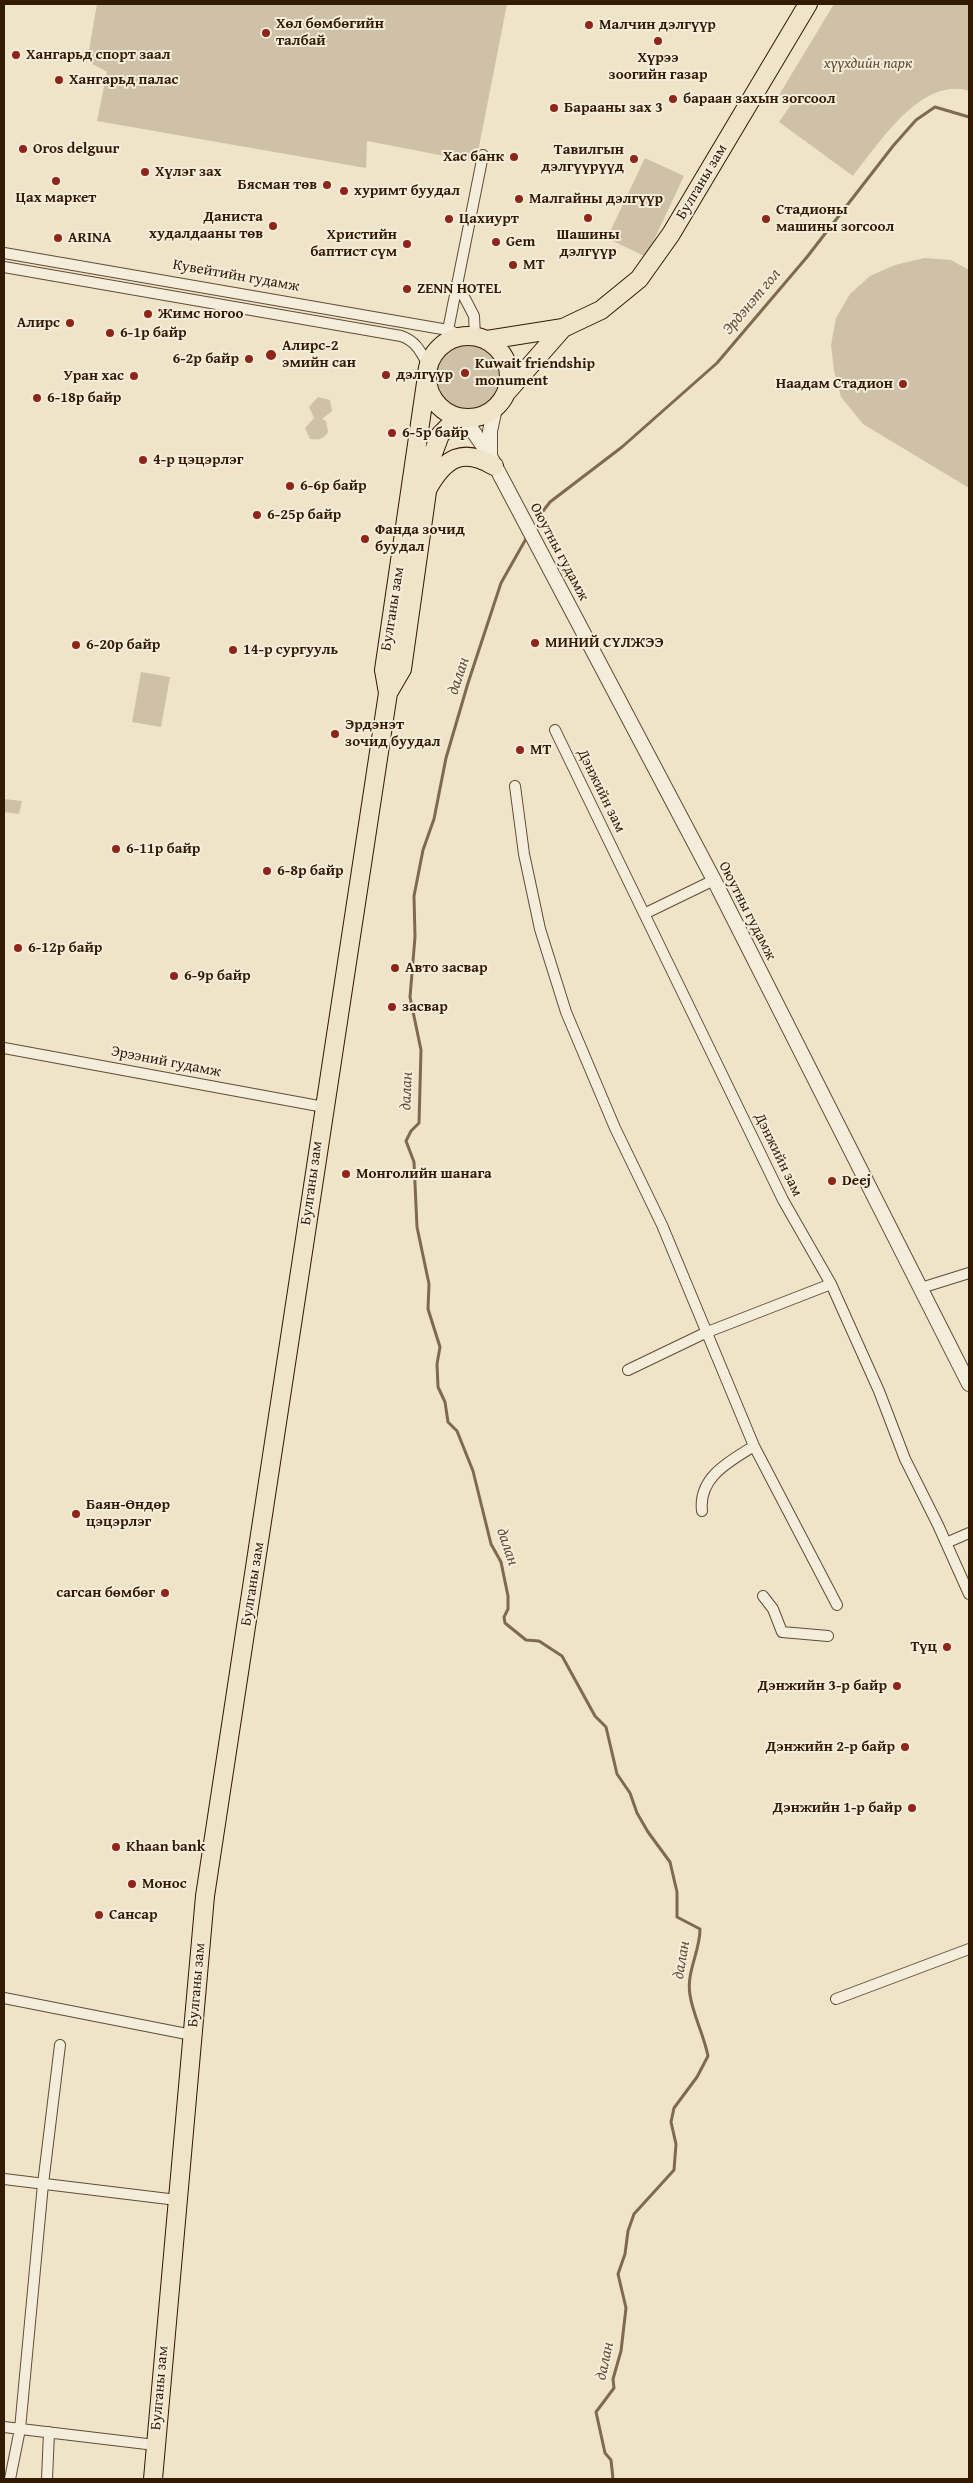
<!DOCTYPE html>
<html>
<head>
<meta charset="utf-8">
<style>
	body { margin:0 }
	#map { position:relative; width:973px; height:2483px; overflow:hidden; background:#efe3c8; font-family:"Gentium Book Plus",serif }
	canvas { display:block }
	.frame { position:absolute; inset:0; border:5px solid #331a03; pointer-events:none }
</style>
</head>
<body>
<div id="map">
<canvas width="973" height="2483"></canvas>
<div class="frame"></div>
</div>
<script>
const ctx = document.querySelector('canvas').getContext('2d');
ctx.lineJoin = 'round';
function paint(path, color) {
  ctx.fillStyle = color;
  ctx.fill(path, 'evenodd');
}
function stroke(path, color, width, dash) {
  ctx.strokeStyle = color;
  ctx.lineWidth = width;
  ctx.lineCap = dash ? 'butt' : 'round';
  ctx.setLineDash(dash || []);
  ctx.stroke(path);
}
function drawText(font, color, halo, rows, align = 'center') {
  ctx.font = font + ' "Gentium Book Plus",serif';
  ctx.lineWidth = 4;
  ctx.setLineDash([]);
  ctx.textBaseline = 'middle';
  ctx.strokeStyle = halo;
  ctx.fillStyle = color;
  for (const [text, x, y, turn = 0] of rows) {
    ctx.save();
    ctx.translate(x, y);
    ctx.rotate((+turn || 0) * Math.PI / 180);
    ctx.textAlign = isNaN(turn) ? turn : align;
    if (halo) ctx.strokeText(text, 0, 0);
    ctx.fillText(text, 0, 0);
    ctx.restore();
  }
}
paint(new Path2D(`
	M97,4H507L476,162L367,141L366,168L97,121L107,72L87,61Z
	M834,4H969V91C921,76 879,144 853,176L779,122L792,103L779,95Z
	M645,158L684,176L646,257L607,238Z
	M924,258L951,260L969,270V488L863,424L841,397L834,371L831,345L836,318L850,294L870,276L895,265Z
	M436 378a33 33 0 1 1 66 0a33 33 0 1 1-66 0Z
	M318,397L330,400L332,411L322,419L326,421L328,432C324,439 319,440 310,439L305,428L314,418L309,407Z
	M141,672L170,677L161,727L132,722Z
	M4,799L22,801L19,814L4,812Z`), '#cfc1a7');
stroke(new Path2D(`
	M540,515L550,502L622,447L717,363L807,257L893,146L916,120L935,107L969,117
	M527,537L501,583L468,683L446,758L434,819L423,850L414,896L415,937L410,997L421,1050L419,1123L411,1131L406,1141L414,1162L417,1227L429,1284L428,1309L440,1347L437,1364L438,1387L445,1402L448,1422L457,1431L473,1471L491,1544L501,1562L508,1596V1609L504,1617L505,1623L526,1640L539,1641L562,1656L595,1716L606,1727L617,1774L630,1793L637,1813L648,1832L670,1862L677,1892V1917L700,1929C700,1952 686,1972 690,1995C693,2015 704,2035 708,2056L697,2077L674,2108L671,2122L676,2144L674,2170L634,2214L628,2231L625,2254L618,2274L626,2308L621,2351L613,2379L614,2388L596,2412L605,2453L611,2460L613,2479`), '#7d6a51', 3);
const minor = new Path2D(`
	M4,253L448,330L463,336
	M4,267L401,336C416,341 421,352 428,365
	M458,285L474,316L475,336
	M448,330L483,155
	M555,730L783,1200L831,1284L879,1391L905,1459L938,1525L969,1594
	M515,786L524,854L540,929L566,1012L615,1128L662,1225L754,1446L837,1605
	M644,914L714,880
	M4,1048L324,1107
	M921,1288L969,1273
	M628,1370L705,1333L831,1284
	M702,1511C698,1477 730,1461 754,1446
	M946,1543L969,1533
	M763,1596L773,1609L782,1632L828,1636
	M4,1998L192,2035
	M836,1999L969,1949
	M4,2179L177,2200
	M4,2427L155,2445
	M10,2479L20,2429L43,2184L60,2045
	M47,2479L49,2432`);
const tertiary = new Path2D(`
	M464,418L490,456L714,880L969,1384
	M490,455V431L495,408`);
const trunk = new Path2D(`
	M427 377a41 41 0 1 1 82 0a41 41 0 1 1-82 0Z
	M487,340L563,328L601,310L639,279L671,234L808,4
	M506,393L563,328
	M428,488C445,458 463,447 494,466
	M388,693L402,669L432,456L440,435L458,417
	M153,2479L205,1896L388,693L384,670L427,376`);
stroke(minor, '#624c34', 12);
stroke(tertiary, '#624c34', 16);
stroke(trunk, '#331a03', 20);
stroke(minor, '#f5eddb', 10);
stroke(tertiary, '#f5eddb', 14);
stroke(trunk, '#efe3c8', 18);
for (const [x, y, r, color] of [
	[589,25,5,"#8f2418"],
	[266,33,5,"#8f2418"],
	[658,41,5,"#8f2418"],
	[16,55,5,"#8f2418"],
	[59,80,5,"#8f2418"],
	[673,99,5,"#8f2418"],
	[554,108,5,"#8f2418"],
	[23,149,5,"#8f2418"],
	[514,157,5,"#8f2418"],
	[634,159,5,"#8f2418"],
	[145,172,5,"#8f2418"],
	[56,181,5,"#8f2418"],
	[327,185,5,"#8f2418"],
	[344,191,5,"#8f2418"],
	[519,199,5,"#8f2418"],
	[588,218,5,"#8f2418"],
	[449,219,5,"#8f2418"],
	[766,219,5,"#8f2418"],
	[273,226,5,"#8f2418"],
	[58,238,5,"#8f2418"],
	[496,242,5,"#8f2418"],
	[407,244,5,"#8f2418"],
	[513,265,5,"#8f2418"],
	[407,289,5,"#8f2418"],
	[148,314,5,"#8f2418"],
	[70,323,5,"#8f2418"],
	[110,333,5,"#8f2418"],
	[271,355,6,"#8f2418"],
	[249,359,5,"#8f2418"],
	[465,373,5,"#8f2418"],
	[386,375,5,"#8f2418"],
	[134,376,5,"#8f2418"],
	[903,384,5,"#8f2418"],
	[37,398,5,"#8f2418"],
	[392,433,5,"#8f2418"],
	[143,460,5,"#8f2418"],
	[290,486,5,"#8f2418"],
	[257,515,5,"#8f2418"],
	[365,539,5,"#8f2418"],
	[535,643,5,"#8f2418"],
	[76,645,5,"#8f2418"],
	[233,650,5,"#8f2418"],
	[335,734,5,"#8f2418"],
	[520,750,5,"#8f2418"],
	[116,849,5,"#8f2418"],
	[267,871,5,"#8f2418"],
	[18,948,5,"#8f2418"],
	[395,968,5,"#8f2418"],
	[174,976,5,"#8f2418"],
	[392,1007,5,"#8f2418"],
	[346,1174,5,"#8f2418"],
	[832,1181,5,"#8f2418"],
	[76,1514,5,"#8f2418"],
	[165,1593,5,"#8f2418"],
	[947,1647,5,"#8f2418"],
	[897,1686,5,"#8f2418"],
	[905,1747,5,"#8f2418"],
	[912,1808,5,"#8f2418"],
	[116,1847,5,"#8f2418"],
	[132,1884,5,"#8f2418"],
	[99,1915,5,"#8f2418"]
]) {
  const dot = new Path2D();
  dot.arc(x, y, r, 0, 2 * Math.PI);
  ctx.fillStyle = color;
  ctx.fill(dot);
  stroke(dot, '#f5eddb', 2);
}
drawText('bold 15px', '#331a03', '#f5eddb', [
	["Хөл бөмбөгийн",276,24],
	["талбай",276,41],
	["Малчин дэлгүүр",599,25],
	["Хангарьд спорт заал",26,55],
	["Хүрээ",658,58,"center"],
	["зоогийн газар",658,75,"center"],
	["Хангарьд палас",69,80],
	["бараан захын зогсоол",683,99],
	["Барааны зах 3",564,108],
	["Oros delguur",33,149],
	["Тавилгын",624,150,"right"],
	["дэлгүүрүүд",624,167,"right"],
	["Хас банк",504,157,"right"],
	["Хүлэг зах",155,172],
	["Бясман төв",317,185,"right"],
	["хуримт буудал",354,191],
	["Цах маркет",56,198,"center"],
	["Малгайны дэлгүүр",529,199],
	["Стадионы",776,210],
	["машины зогсоол",776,227],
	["Даниста",263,217,"right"],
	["худалдааны төв",263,234,"right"],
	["Цахиурт",459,219],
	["Христийн",397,235,"right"],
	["баптист сүм",397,252,"right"],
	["Шашины",588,235,"center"],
	["дэлгүүр",588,252,"center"],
	["ARINA",68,238],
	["Gem",506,242],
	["MT",523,265],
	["ZENN HOTEL",417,289],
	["Жимс ногоо",158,314],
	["Алирс",60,323,"right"],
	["6-1р байр",120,333],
	["Aлирс-2",282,346],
	["эмийн сан",282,363],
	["6-2р байр",239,359,"right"],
	["Kuwait friendship",475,364],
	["monument",475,381],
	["дэлгүүр",396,375],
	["Уран хас",124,376,"right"],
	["Наадам Стадион",893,384,"right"],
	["6-18р байр",47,398],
	["6-5р байр",402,433],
	["4-р цэцэрлэг",153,460],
	["6-6р байр",300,486],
	["6-25р байр",267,515],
	["Фанда зочид",375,530],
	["буудал",375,547],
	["МИНИЙ СҮЛЖЭЭ",545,643],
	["6-20р байр",86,645],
	["14-р сургууль",243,650],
	["Эрдэнэт",345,725],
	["зочид буудал",345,742],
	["МТ",530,750],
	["6-11р байр",126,849],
	["6-8р байр",277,871],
	["6-12р байр",28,948],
	["Авто засвар",405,968],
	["6-9р байр",184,976],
	["засвар",402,1007],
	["Монголийн шанага",356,1174],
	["Deej",842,1181],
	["Баян-Өндөр",86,1505],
	["цэцэрлэг",86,1522],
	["сагсан бөмбөг",155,1593,"right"],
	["Түц",937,1647,"right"],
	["Дэнжийн 3-р байр",887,1686,"right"],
	["Дэнжийн 2-р байр",895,1747,"right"],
	["Дэнжийн 1-р байр",902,1808,"right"],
	["Khaan bank",126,1847],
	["Монос",142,1884],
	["Сансар",109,1915]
], 'left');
drawText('italic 15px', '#624c34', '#f5eddb', [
	["хүүхдийн парк",868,64]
]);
drawText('15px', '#331a03', '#f5eddb', [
	["Булганы зам",702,182,-59],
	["Кувейтийн гудамж",236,276,10],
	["Оюутны гудамж",559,552,62],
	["Булганы зам",393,609,-81],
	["Дэнжийн зам",601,791,64],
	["Оюутны гудамж",747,911,63],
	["Эрээний гудамж",166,1062,11],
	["Дэнжийн зам",778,1155,64],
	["Булганы зам",312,1183,-82],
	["Булганы зам",253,1584,-81],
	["Булганы зам",197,1985,-85],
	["Булганы зам",160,2388,-85]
]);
drawText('italic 16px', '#654f37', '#f5eddb', [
	["Эрдэнэт гол",752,302,-50],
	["далан",459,676,-72],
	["далан",407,1091,-88],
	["далан",507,1547,71],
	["далан",682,1960,-80],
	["далан",605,2361,-78]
]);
</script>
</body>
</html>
